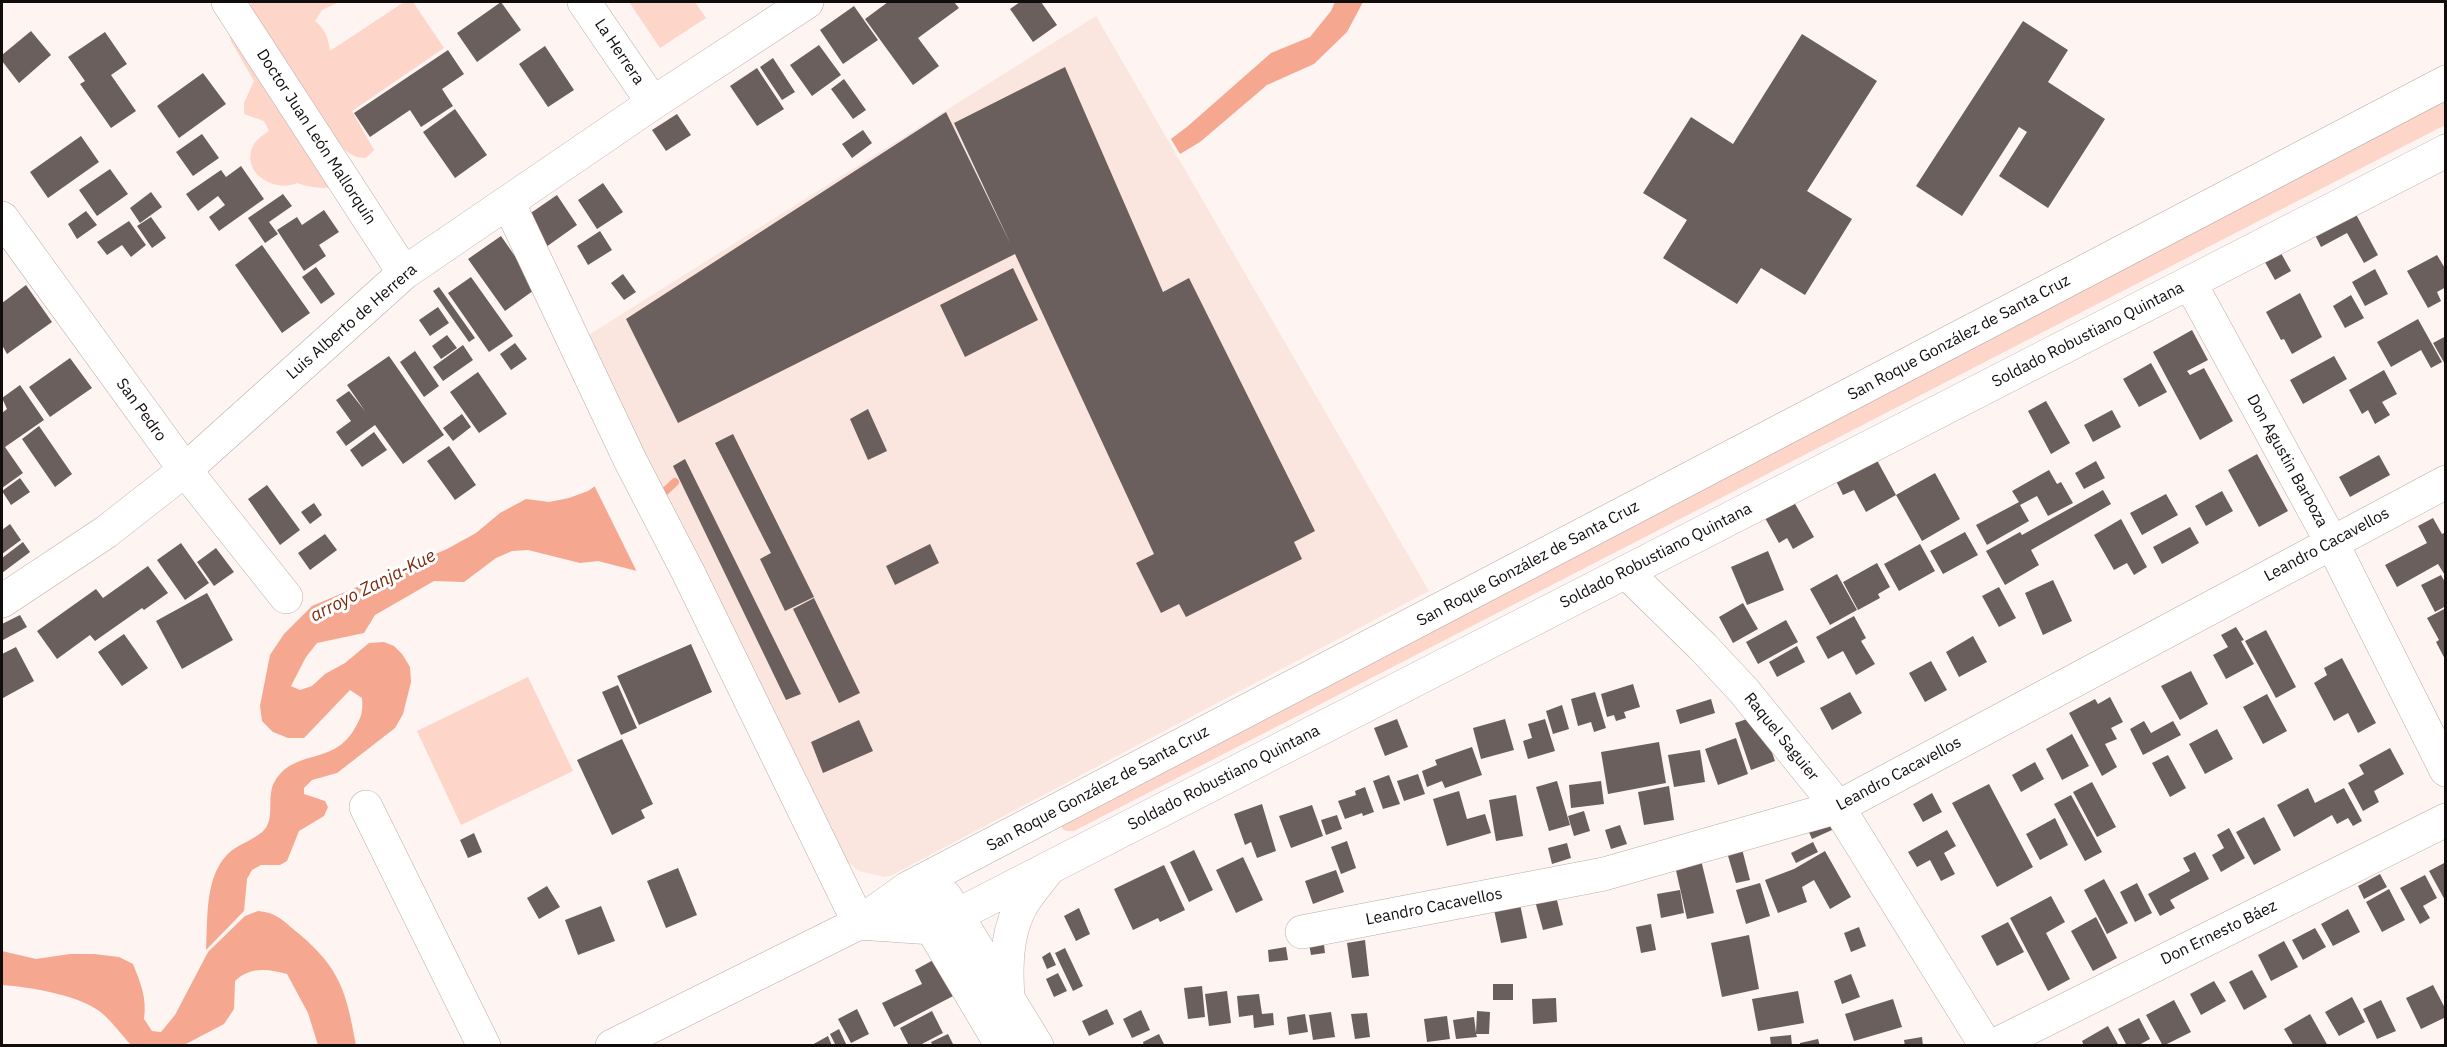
<!DOCTYPE html>
<html>
<head>
<meta charset="utf-8">
<style>
	body { margin:0 }
	#map { position:relative; width:2447px; height:1047px; overflow:hidden; background:#fef4f1; font-family:"IBM Plex Sans",sans-serif }
	canvas { display:block }
	.frame { position:absolute; inset:0; border:3px solid #110d0c; pointer-events:none }
</style>
</head>
<body>
<div id="map">
<canvas width="2447" height="1047"></canvas>
<div class="frame"></div>
</div>
<script>
const ctx = document.querySelector('canvas').getContext('2d');
ctx.lineJoin = 'round';
function paint(path, color) {
  ctx.fillStyle = color;
  ctx.fill(path, 'evenodd');
}
function stroke(path, color, width, dash) {
  ctx.strokeStyle = color;
  ctx.lineWidth = width;
  ctx.lineCap = dash ? 'butt' : 'round';
  ctx.setLineDash(dash || []);
  ctx.stroke(path);
}
function drawText(font, color, halo, rows, align = 'center') {
  ctx.font = font + ' "IBM Plex Sans",sans-serif';
  ctx.lineWidth = 6;
  ctx.setLineDash([]);
  ctx.textBaseline = 'middle';
  ctx.strokeStyle = halo;
  ctx.fillStyle = color;
  for (const [text, x, y, turn = 0] of rows) {
    ctx.save();
    ctx.translate(x, y);
    ctx.rotate((+turn || 0) * Math.PI / 180);
    ctx.textAlign = isNaN(turn) ? turn : align;
    if (halo) ctx.strokeText(text, 0, 0);
    ctx.fillText(text, 0, 0);
    ctx.restore();
  }
}
paint(new Path2D(`
	M1096,16L1429,591L892,875L885,877L859,871L845,860L584,338Z`), '#fae5df');
paint(new Path2D(`
	M252,2H339L322,10L315,21C326,30 328,38 330,51L404,2H413L444,48L352,111L374,150L366,158C348,158 343,147 332,134L341,153L357,169C344,191 320,191 297,183C276,193 242,174 252,148C255,140 263,135 269,131L264,121L244,114V103L254,81L231,41L229,30L245,15Z
	M629,2H695L706,18L660,48Z
	M2445,92V125L1074,831C1068,831 1064,832 1061,826Z
	M528,677L573,771L461,825L417,731Z`), '#fdd5c9');
paint(new Path2D(`
	M1335,2H1363L1347,32L1314,64L1267,85L1200,142L1180,154L1171,139L1188,126L1271,53L1310,37L1331,11Z
	M614,473L637,571L598,561L580,563L528,550L512,551L496,558L464,582L434,581L375,615L364,633L317,643L306,657L291,686L300,690L312,686L325,674L345,663L369,643L384,642L394,646L402,654L410,667L411,682L403,714L395,728L337,773L312,780L304,788V794L325,801L328,807L324,816L299,831L287,861L280,865H261L252,870L247,879L244,911L206,950C208,918 204,874 231,851C241,843 258,838 265,829C275,817 266,795 275,781C295,748 334,766 355,728C362,716 363,711 362,698L350,690L304,738H288L273,732L262,721L260,706L270,655L284,634L312,606L447,549L476,533L500,513L526,499L549,502L569,498L588,491Z
	M258,911C278,913 283,921 298,933C341,969 346,992 356,1045H318L308,1013L287,974C269,969 250,966 235,981L234,1009L224,1024L184,1045H131C122,1035 113,1023 103,1014C82,995 29,987 2,985V951L36,959L70,954H94L119,957L133,964C141,984 147,998 144,1019L152,1031L161,1032L175,1015L208,952L245,916Z`), '#f5a790');
paint(new Path2D(`
	M613,470L617,471L662,562L660,566L638,574L593,483Z`), '#fef4f1');
stroke(new Path2D(`
	M658,498L675,482`), '#f5a790', 8);
paint(new Path2D(`
	M501,2L521,30L477,62L457,33Z
	M888,2H954L959,8L918,38L939,66L913,85L865,19Z
	M1020,2H1041L1057,25L1033,42L1010,9Z
	M854,6L878,40L843,64L820,30Z
	M2023,21L2068,50L2048,82L2105,119L2048,208L1999,176L2027,132L2019,127L1962,216L1916,186Z
	M31,31L51,55L19,83L2,61V55Z
	M105,32L127,64L111,75L136,111L111,128L80,84L85,81L68,57Z
	M1802,34L1877,81L1807,191L1852,219L1805,295L1761,268L1737,304L1663,258L1687,220L1643,193L1691,117L1733,144Z
	M819,45L841,75L812,96L790,65Z
	M545,46L574,90L548,107L519,64Z
	M448,50L464,74L442,89L453,106L421,127L410,110L370,137L354,113Z
	M773,58L795,92L782,100L760,67Z
	M1065,67L1163,292L1189,278L1315,531L1294,542L1302,559L1186,617L1179,604L1161,613L1136,563L1154,554L1015,254L678,423L626,319L946,112L1011,245L954,123Z
	M757,68L784,109L757,126L730,86Z
	M203,73L226,104L179,138L157,106Z
	M844,79L866,110L853,119L831,89Z
	M455,109L487,155L455,178L423,132Z
	M677,114L691,135L666,151L652,130Z
	M863,130L872,143L852,158L842,144Z
	M202,134L219,158L193,176L176,152Z
	M81,136L99,162L48,198L30,172Z
	M241,166L264,199L219,231L209,217L225,205L218,196L198,211L186,194L221,170L226,177Z
	M110,169L128,194L97,216L79,190Z
	M603,183L623,212L597,229L578,200Z
	M151,192L162,207L140,223L130,208Z
	M283,194L292,206L269,222L278,234L265,243L248,218Z
	M557,195L577,225L546,247L525,217Z
	M2351,205L2378,255L2364,263L2347,233L2321,247L2311,227Z
	M324,210L339,232L319,245L326,256L304,271L277,230L297,217L302,225Z
	M86,211L97,225L77,239L68,224Z
	M151,217L166,238L152,248L137,226Z
	M129,221L146,245L131,257L122,245L107,255L97,242Z
	M600,231L612,250L588,265L577,246Z
	M501,236L537,288L505,311L468,259Z
	M262,245L310,313L282,333L235,265Z
	M2277,246L2291,271L2275,280L2261,255Z
	M2437,255L2446,270V287L2437,292L2441,301L2428,308L2407,271Z
	M316,267L335,294L321,304L302,277Z
	M1013,268L1038,320L965,357L940,305Z
	M2375,269L2388,294L2365,306L2352,282Z
	M623,274L636,292L624,300L611,283Z
	M471,277L513,336L489,352L448,293Z
	M26,285L52,322L7,354L2,345V303Z
	M439,287L475,338L469,342L433,291Z
	M2300,293L2322,337L2292,354L2284,339L2281,340L2266,312Z
	M2351,295L2364,318L2345,328L2333,306Z
	M438,307L449,323L430,336L419,320Z
	M2418,319L2442,362L2431,368L2421,350L2391,367L2377,342Z
	M2192,330L2208,360L2187,371L2190,375L2204,368L2233,421L2200,440L2153,352Z
	M447,335L457,348L441,359L432,346Z
	M2446,336V366L2433,343Z
	M515,343L527,359L511,370L500,354Z
	M463,345L473,360L443,381L433,367Z
	M415,351L439,386L424,397L400,362Z
	M389,356L444,435L403,464L375,425L346,446L336,432L351,421L336,400L349,391L365,411L347,385Z
	M2334,356L2347,379L2303,404L2290,380Z
	M70,358L92,388L50,417L29,387Z
	M2151,363L2167,392L2139,407L2123,379Z
	M2384,370L2397,394L2382,402L2390,415L2375,424L2368,410L2362,414L2349,390Z
	M478,372L507,414L479,433L450,392Z
	M20,385L44,420L5,447L23,473L2,488V413L7,409L2,398Z
	M2046,401L2070,443L2051,454L2028,411Z
	M868,409L887,451L868,460L850,419Z
	M2112,410L2121,427L2093,442L2084,425Z
	M462,414L471,427L453,441L443,428Z
	M39,426L72,474L55,487L22,439Z
	M374,432L387,450L362,467L350,450Z
	M733,434L814,597L785,611L760,559L771,553L715,443Z
	M449,446L476,485L455,500L427,461Z
	M1873,453L1896,495L1866,512L1854,490L1843,495L1833,475Z
	M2257,454L2288,511L2259,527L2228,470Z
	M2379,455L2390,475L2350,497L2339,477Z
	M685,459L801,694L786,700L673,466Z
	M2096,461L2105,478L2084,489L2075,473Z
	M2049,470L2057,484L2061,482L2073,503L2048,516L2037,496L2020,505L2029,521L1987,545L1976,525L2019,502L2012,491Z
	M1935,473L1960,519L1922,541L1896,495Z
	M20,478L30,492L11,505L2,491Z
	M267,485L300,530L280,545L248,499Z
	M2103,490L2111,504L2031,550L2039,565L2005,585L1986,551L2020,532L2022,535Z
	M2222,491L2233,511L2206,526L2195,506Z
	M2166,494L2178,515L2142,535L2130,513Z
	M1794,502L1814,537L1793,549L1787,538L1779,543L1765,518Z
	M314,503L322,515L310,524L301,512Z
	M2433,518L2442,534L2446,532V577L2438,564L2397,587L2385,565L2427,543L2418,526Z
	M2121,519L2147,567L2134,575L2127,563L2114,570L2094,535Z
	M10,524L21,540L2,554V530Z
	M2190,527L2199,543L2162,564L2153,547Z
	M1965,532L1978,555L1943,574L1930,551Z
	M325,534L337,550L310,570L298,553Z
	M23,542L30,552L2,573V558Z
	M181,543L209,583L185,600L157,560Z
	M930,544L939,563L895,585L886,566Z
	M1920,544L1935,571L1899,591L1884,564Z
	M216,548L234,572L214,586L197,562Z
	M1768,551L1784,590L1747,605L1731,567Z
	M1877,563L1890,587L1878,594L1880,598L1858,610L1843,582Z
	M148,566L168,593L144,610L142,608L95,641L90,635L57,659L37,631L96,589L103,598Z
	M1837,574L1857,610L1830,625L1810,589Z
	M2441,575L2446,584V606L2435,612L2421,585Z
	M2053,580L2072,621L2043,635L2025,593Z
	M1999,587L2016,618L1999,627L1982,596Z
	M207,593L233,640L182,669L156,621Z
	M814,598L860,693L839,703L793,609Z
	M1743,603L1758,629L1733,643L1719,617Z
	M2446,608V661L2436,642L2439,640L2427,618Z
	M20,615L27,627L3,640L2,624Z
	M1854,616L1866,638L1861,641L1875,664L1856,675L1843,651L1828,659L1816,637Z
	M1786,620L1798,642L1758,664L1746,642Z
	M2236,627L2244,640L2241,641L2254,664L2226,679L2213,655L2228,647L2221,635Z
	M2266,630L2296,687L2276,698L2245,641Z
	M124,634L148,668L122,686L98,652Z
	M1973,636L1987,662L1959,677L1946,652Z
	M691,644L712,692L639,725L617,676Z
	M1797,646L1805,662L1777,677L1769,662Z
	M16,647L34,681L3,698L2,654Z
	M2342,658L2376,723L2358,733L2348,713L2334,721L2314,683L2327,675L2324,668Z
	M1931,661L1947,690L1925,702L1909,673Z
	M2191,671L2208,704L2180,720L2161,686Z
	M1633,684L1640,707L1624,712L1626,718L1616,721L1614,715L1607,717L1601,694Z
	M618,685L637,728L621,735L602,692Z
	M1595,692L1606,728L1594,732L1591,722L1578,726L1571,699Z
	M1850,692L1862,713L1832,730L1820,708Z
	M2267,694L2287,731L2263,744L2243,707Z
	M2110,697L2123,722L2111,728L2117,739L2105,744L2117,767L2102,776L2069,713L2095,699L2098,704Z
	M1711,699L1715,713L1680,724L1676,710Z
	M1562,705L1569,729L1553,734L1546,711Z
	M1759,715L1775,761L1751,770L1735,723Z
	M1397,719L1408,747L1385,756L1374,728Z
	M1505,719L1514,750L1481,759L1473,728Z
	M1545,719L1555,751L1528,759L1523,741L1532,738L1528,724Z
	M859,720L873,751L823,773L811,742Z
	M2144,721L2151,733L2173,721L2181,735L2143,755L2130,729Z
	M2217,729L2233,759L2205,774L2189,744Z
	M2072,734L2089,766L2062,780L2046,749Z
	M1736,738L1748,774L1718,785L1705,749Z
	M622,739L653,804L641,810L645,818L612,835L577,760Z
	M1659,742L1666,783L1608,794L1601,752Z
	M1472,747L1482,775L1445,788L1442,781L1427,787L1422,771L1437,765L1435,760Z
	M2390,748L2404,774L2374,791L2379,802L2363,811L2348,783L2364,774L2359,765Z
	M1700,750L1705,782L1674,787L1668,755Z
	M2168,755L2186,788L2170,797L2152,763Z
	M2035,762L2044,779L2021,792L2012,775Z
	M1418,774L1425,794L1404,801L1397,781Z
	M1389,775L1400,804L1383,809L1373,781Z
	M1557,781L1570,825L1549,831L1536,787Z
	M1601,781L1604,804L1571,808L1569,785Z
	M2092,782L2116,827L2097,837L2073,792Z
	M1989,784L2033,867L1997,887L1952,803Z
	M1669,786L1674,820L1644,825L1638,792Z
	M1365,787L1374,812L1363,816L1362,813L1345,819L1338,801L1356,795L1355,791Z
	M2308,788L2315,803L2344,788L2362,821L2353,826L2348,818L2337,824L2332,815L2294,837L2277,805Z
	M1459,791L1467,819L1485,814L1491,833L1447,846L1433,799Z
	M1932,793L1942,812L1923,822L1913,804Z
	M1516,795L1523,836L1496,841L1489,800Z
	M2071,795L2102,852L2085,861L2054,804Z
	M1262,804L1276,851L1257,858L1251,842L1245,845L1234,814Z
	M1312,805L1323,836L1291,848L1279,816Z
	M1584,811L1590,831L1574,836L1568,816Z
	M1337,815L1342,829L1326,835L1321,820Z
	M2264,817L2281,850L2254,865L2236,832Z
	M2055,818L2068,845L2040,860L2026,834Z
	M1828,820L1832,830L1812,839L1808,830Z
	M1620,825L1627,844L1611,849L1605,830Z
	M2229,828L2245,858L2221,872L2212,855L2224,848L2217,835Z
	M1947,830L1956,846L1944,853L1955,874L1941,881L1930,860L1917,867L1908,852Z
	M474,833L482,852L468,858L460,840Z
	M1347,841L1356,868L1341,874L1331,847Z
	M1813,842L1818,852L1796,863L1791,853Z
	M1567,843L1571,858L1552,864L1548,848Z
	M1741,845L1750,880L1736,883L1726,849Z
	M1194,850L1213,890L1189,902L1170,862Z
	M1825,851L1851,897L1830,909L1814,880L1802,887L1807,902L1778,913L1765,880L1794,869Z
	M2195,852L2209,879L2170,900L2175,908L2160,916L2148,894L2190,871L2183,858Z
	M1243,857L1263,900L1236,913L1216,870Z
	M1701,860L1714,913L1687,919L1675,866Z
	M2446,862V902L2429,871Z
	M1164,865L1185,910L1160,922L1158,918L1133,930L1114,889Z
	M678,868L697,915L666,928L647,881Z
	M1336,870L1344,892L1313,904L1305,881Z
	M2380,874L2387,887L2364,899L2358,886Z
	M2425,875L2437,898L2423,906L2430,918L2420,924L2400,888Z
	M2104,879L2128,923L2107,934L2084,890Z
	M1760,883L1770,916L1746,924L1736,890Z
	M2137,883L2152,913L2135,922L2120,892Z
	M547,886L560,907L539,919L527,898Z
	M2389,889L2405,920L2382,932L2366,902Z
	M1680,890L1684,913L1661,918L1657,894Z
	M1556,896L1563,925L1543,930L1535,901Z
	M2051,896L2065,922L2046,933L2070,979L2048,991L2010,918Z
	M1519,899L1527,938L1501,943L1493,905Z
	M601,906L615,941L578,955L565,920Z
	M1079,908L1090,934L1076,941L1064,916Z
	M2348,909L2360,932L2333,946L2321,924Z
	M2096,917L2117,958L2093,971L2071,931Z
	M2008,922L2024,952L1997,966L1981,936Z
	M1651,924L1656,950L1641,953L1636,927Z
	M1859,927L1866,946L1851,952L1844,933Z
	M2315,928L2326,947L2303,960L2292,940Z
	M1749,935L1759,989L1722,997L1711,943Z
	M1323,936L1325,953L1311,955L1308,938Z
	M1365,940L1369,976L1352,978L1347,943Z
	M2284,941L2298,967L2271,981L2258,955Z
	M1286,947L1288,960L1269,962L1268,950Z
	M1065,948L1083,986L1073,991L1055,953Z
	M1050,952L1056,965L1047,969L1042,957Z
	M937,958L955,995L894,1027L882,1003L922,984L915,970Z
	M2252,970L2267,997L2244,1010L2229,982Z
	M1058,973L1067,991L1054,997L1046,979Z
	M1851,974L1860,997L1842,1004L1834,981Z
	M2214,981L2226,1001L2201,1015L2190,994Z
	M1493,984H1513V1000H1493Z
	M2433,985L2446,1010V1017L2421,1029L2406,998Z
	M1202,986L1205,1017L1188,1019L1184,988Z
	M1227,991L1231,1023L1209,1026L1205,994Z
	M1798,991L1804,1023L1758,1031L1752,999Z
	M1259,994L1262,1014L1273,1013L1274,1025L1254,1028L1253,1015L1239,1017L1237,996Z
	M2352,997L2365,1022L2339,1036L2325,1012Z
	M1556,998L1557,1022L1533,1024L1532,999Z
	M1893,999L1902,1027L1854,1041L1845,1014Z
	M2174,1000L2191,1032L2163,1046L2146,1015Z
	M2381,1000L2396,1031L2377,1039L2363,1009Z
	M857,1009L869,1034L851,1043L838,1019Z
	M1107,1009L1114,1024L1089,1036L1082,1021Z
	M1141,1010L1150,1030L1132,1038L1123,1019Z
	M932,1011L943,1033L918,1046H909L900,1028Z
	M1477,1011L1490,1012L1489,1034H1476L1477,1037L1456,1039L1453,1020L1474,1017L1476,1033Z
	M1331,1012L1335,1037L1313,1040L1309,1015Z
	M1367,1013L1370,1037L1355,1039L1351,1014Z
	M1305,1014L1308,1032L1289,1035L1287,1017Z
	M2310,1014L2328,1046H2294L2284,1029Z
	M1447,1016L1450,1039L1427,1042L1424,1019Z
	M2139,1018L2150,1039L2137,1046H2127L2118,1029Z
	M2108,1026L2119,1046H2084L2082,1041Z
	M839,1029L847,1046H836L830,1034Z
	M948,1034L954,1046H933L931,1042Z
	M1159,1034L1165,1046H1144L1143,1042Z
	M1791,1035L1792,1046H1771L1770,1037Z
	M828,1036L832,1046H810Z
	M1922,1037L1923,1046H1905L1904,1040Z
	M1818,1039L1820,1046H1800V1043Z`), '#6a5f5c');
const minor = new Path2D(`
	M228,2L404,273
	M584,2L653,103
	M508,202L630,460L688,572L859,923
	M2,218L185,470L286,597
	M2190,283L2332,543L2446,770
	M1626,572L1703,647L1744,691L1838,807L1986,1046
	M2,601L106,532L185,470L404,273L653,103L807,2
	M366,807L484,1046
	M945,896L1037,1046
	M921,910L1002,1046
	M859,923L932,928L2446,151
	M1302,932L1604,874L1838,807L2446,482
	M1008,998C1006,969 1006,937 1019,910C1025,897 1037,884 1046,872
	M612,1046L859,923L908,888L2446,82
	M1993,1046L2446,820`);
stroke(minor, '#b8ada9', 34);
stroke(minor, '#fff', 33);
drawText('16px', '#110d0c', '#fff', [
	["La Herrera",619,52,56],
	["Doctor Juan León Mallorquín",316,137,57],
	["Luis Alberto de Herrera",352,322,-41],
	["Soldado Robustiano Quintana",2088,335,-27],
	["San Roque González de Santa Cruz",1959,338,-28],
	["San Pedro",141,410,54],
	["Don Agustin Barboza",2287,461,61],
	["Leandro Cacavellos",2327,545,-28],
	["Soldado Robustiano Quintana",1656,556,-27],
	["San Roque González de Santa Cruz",1528,564,-28],
	["Raquel Saguier",1781,737,51],
	["Leandro Cacavellos",1899,774,-28],
	["Soldado Robustiano Quintana",1224,778,-27],
	["San Roque González de Santa Cruz",1098,789,-28],
	["Leandro Cacavellos",1434,907,-11],
	["Don Ernesto Báez",2219,933,-26]
]);
drawText('italic 18px', '#7f2a10', '#fff', [
	["arroyo Zanja-Kue",373,586,-27]
]);
</script>
</body>
</html>
